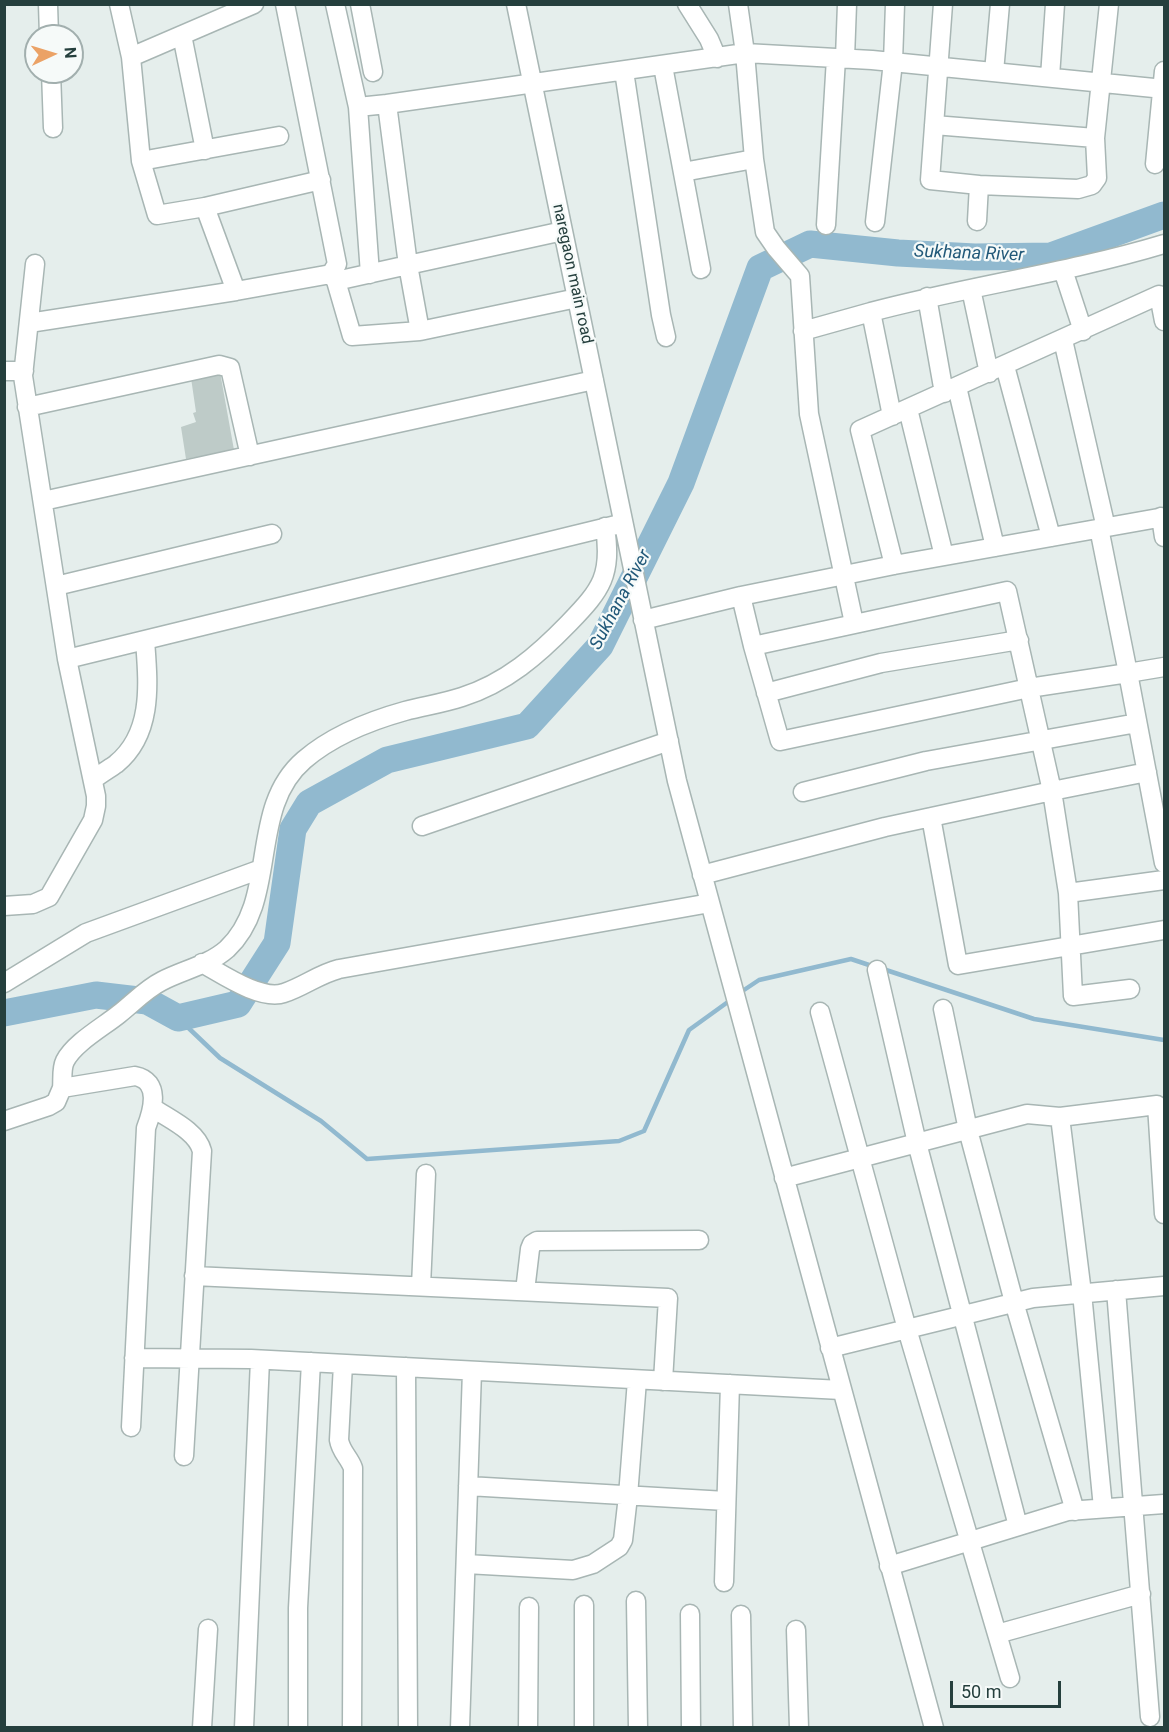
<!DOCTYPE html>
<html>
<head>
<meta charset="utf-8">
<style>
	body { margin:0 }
	#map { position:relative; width:1169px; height:1732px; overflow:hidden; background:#e5eeec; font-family:Roboto,sans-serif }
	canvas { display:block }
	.frame { position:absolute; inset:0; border:6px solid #253f3d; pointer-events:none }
	.north { position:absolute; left:24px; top:24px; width:60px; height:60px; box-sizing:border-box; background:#f6faf9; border:2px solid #a2afae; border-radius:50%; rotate:86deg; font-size:16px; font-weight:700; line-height:24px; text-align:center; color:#253f3d }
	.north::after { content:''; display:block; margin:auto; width:21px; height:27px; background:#eba266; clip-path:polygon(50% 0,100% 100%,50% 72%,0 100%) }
	.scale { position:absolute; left:950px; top:1681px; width:111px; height:27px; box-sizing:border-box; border:3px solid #253f3d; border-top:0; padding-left:8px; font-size:18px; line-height:21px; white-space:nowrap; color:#253f3d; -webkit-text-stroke:4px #f6faf9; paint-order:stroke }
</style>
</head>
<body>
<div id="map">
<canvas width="1169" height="1732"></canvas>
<div class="frame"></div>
<div class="north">N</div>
<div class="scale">50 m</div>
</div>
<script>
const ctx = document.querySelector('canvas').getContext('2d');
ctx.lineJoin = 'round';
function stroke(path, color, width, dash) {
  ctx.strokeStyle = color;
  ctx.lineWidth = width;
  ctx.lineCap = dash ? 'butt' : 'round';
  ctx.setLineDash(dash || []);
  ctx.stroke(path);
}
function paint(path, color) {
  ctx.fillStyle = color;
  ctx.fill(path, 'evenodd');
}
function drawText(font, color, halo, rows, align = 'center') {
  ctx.font = font + ' Roboto,sans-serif';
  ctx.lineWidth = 4.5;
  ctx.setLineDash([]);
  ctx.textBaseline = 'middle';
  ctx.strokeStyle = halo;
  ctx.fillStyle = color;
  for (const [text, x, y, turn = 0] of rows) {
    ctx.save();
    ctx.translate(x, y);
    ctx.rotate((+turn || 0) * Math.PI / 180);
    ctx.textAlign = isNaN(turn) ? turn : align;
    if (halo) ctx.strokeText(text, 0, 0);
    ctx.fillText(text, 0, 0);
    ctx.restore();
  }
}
stroke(new Path2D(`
	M883,969L1034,1019L1164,1040
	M738,994L759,980L851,959L875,967
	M178,1018L220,1058L321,1121L367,1159L619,1141L644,1131L689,1030L732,999`), '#91b9cf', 4.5);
stroke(new Path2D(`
	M4,1013L96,995L147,1001L178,1018L238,1004L277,943L293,829L309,803L387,760L527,726L600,646L681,483L760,268L810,244L898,253L975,257L1051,256L1164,215`), '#91b9cf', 27);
paint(new Path2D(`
	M220,372L234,450L186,459L181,427L196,422L193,413L196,412L191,378Z`), '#becbc8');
const minor = new Path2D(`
	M48,4L49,36
	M119,4L131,57
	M254,4L131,57L141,161L279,136
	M285,4L337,264L331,274
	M335,4L358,107L387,104
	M360,4L373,72
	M516,4L677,781L934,1728
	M687,4L709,39L717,58
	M738,4L745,53L754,159L765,232L776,248L800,276L809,414L854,623
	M943,4L930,180L979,185L977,221
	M182,35L205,150
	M845,58L847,4
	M663,66L701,269
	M624,71L661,315L666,337
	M51,72L53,128
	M994,72L1000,4
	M1050,77L1055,4
	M358,107L370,274
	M934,125L1095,138
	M141,161L157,215L205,207L236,291L331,274L336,281L408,265L420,331L577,298
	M1155,164L1164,71
	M683,172L754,159
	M979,185L1078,189L1092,185L1097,178L1095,138L1109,4
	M205,207L321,180
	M875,222L893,62L895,4
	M826,225L836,58
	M563,231L408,265L387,104L745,53L872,60L1164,89
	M1063,270L1083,331
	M336,281L352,336L420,331
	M971,289L989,373
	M927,297L944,393
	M29,323L236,291
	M803,331L871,312
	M1063,340L1106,528
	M1005,366L1051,537
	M4,371H24
	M957,387L995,547
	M27,407L219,365L230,368L250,456
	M908,409L944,556
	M892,416L871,312C968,286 1068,273 1164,244
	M43,501L594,380
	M1161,517L1164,537
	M894,565L860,430L1159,295L1164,321
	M56,586L272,534
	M643,620L741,596
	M753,646L780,741L1029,688L1128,673L1099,528
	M67,659L616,525
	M1164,667L1128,673L1164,863
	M766,693L881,663L1019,640
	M93,780C100,774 109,769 116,764C154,733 148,682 145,640
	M803,792L926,761L1137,723
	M931,817L958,965L1164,930
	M422,826L669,741
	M702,875L885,827L1052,791L1007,591L753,646L741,596L894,565L1164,517
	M1068,893L1164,880
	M4,906L33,904L49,897L93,820L96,806V796L67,659L23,376L35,264
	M202,963C222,974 261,1001 284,993C303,987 319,974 339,969L710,903
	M877,970L917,1143L1018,1526
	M4,983L86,933L261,869
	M1130,989L1073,996L1068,893L1052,791L1147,772
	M943,1009L968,1130L1014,1302L1075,1511
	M820,1012L907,1329L1010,1678
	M62,1088C63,1080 61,1069 65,1061C74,1043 103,1027 119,1014C133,1003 146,989 162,981C183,970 209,965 227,949C280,899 247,809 304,760C333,735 369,721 405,711C424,706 444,703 462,697C506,683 538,655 569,623C602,589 612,575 605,527
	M153,1108C169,1119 197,1131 202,1151L184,1456
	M1060,1117L1082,1293L1103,1508
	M4,1121L49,1106L56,1102L62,1088L135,1076C161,1081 153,1110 146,1128L131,1427
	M784,1178L1027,1114L1060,1117L1157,1105L1164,1214
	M194,1276L668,1298L663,1381
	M421,1286L426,1174
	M1116,1290L1150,1717
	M525,1291L530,1249L532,1244L537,1241L699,1240
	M830,1348L1033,1298L1164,1286
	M134,1358L251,1359L841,1390
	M343,1364L339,1440C341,1452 349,1457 353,1468L352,1728
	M406,1367L408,1728
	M468,1486L726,1501
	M466,1564L573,1570L593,1564L619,1547L623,1540L628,1496L637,1380
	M889,1566L1068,1511L1164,1504
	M724,1582L730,1384
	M636,1601L638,1728
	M690,1614L691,1728
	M741,1615L743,1728
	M796,1630L799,1728
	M997,1634L1141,1594
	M202,1728L208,1629
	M244,1728L260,1360
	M298,1728V1608L311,1362
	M460,1728L472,1371
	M528,1728L529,1607
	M584,1728V1605`);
stroke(minor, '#a8b6b4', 21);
stroke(minor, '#fff', 18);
drawText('16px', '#253f3d', '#f6faf9', [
	["naregaon main road",572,274,78]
]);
drawText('italic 18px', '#225979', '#f6faf9', [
	["Sukhana River",969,254,2],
	["Sukhana River",621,600,-62]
]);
</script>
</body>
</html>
